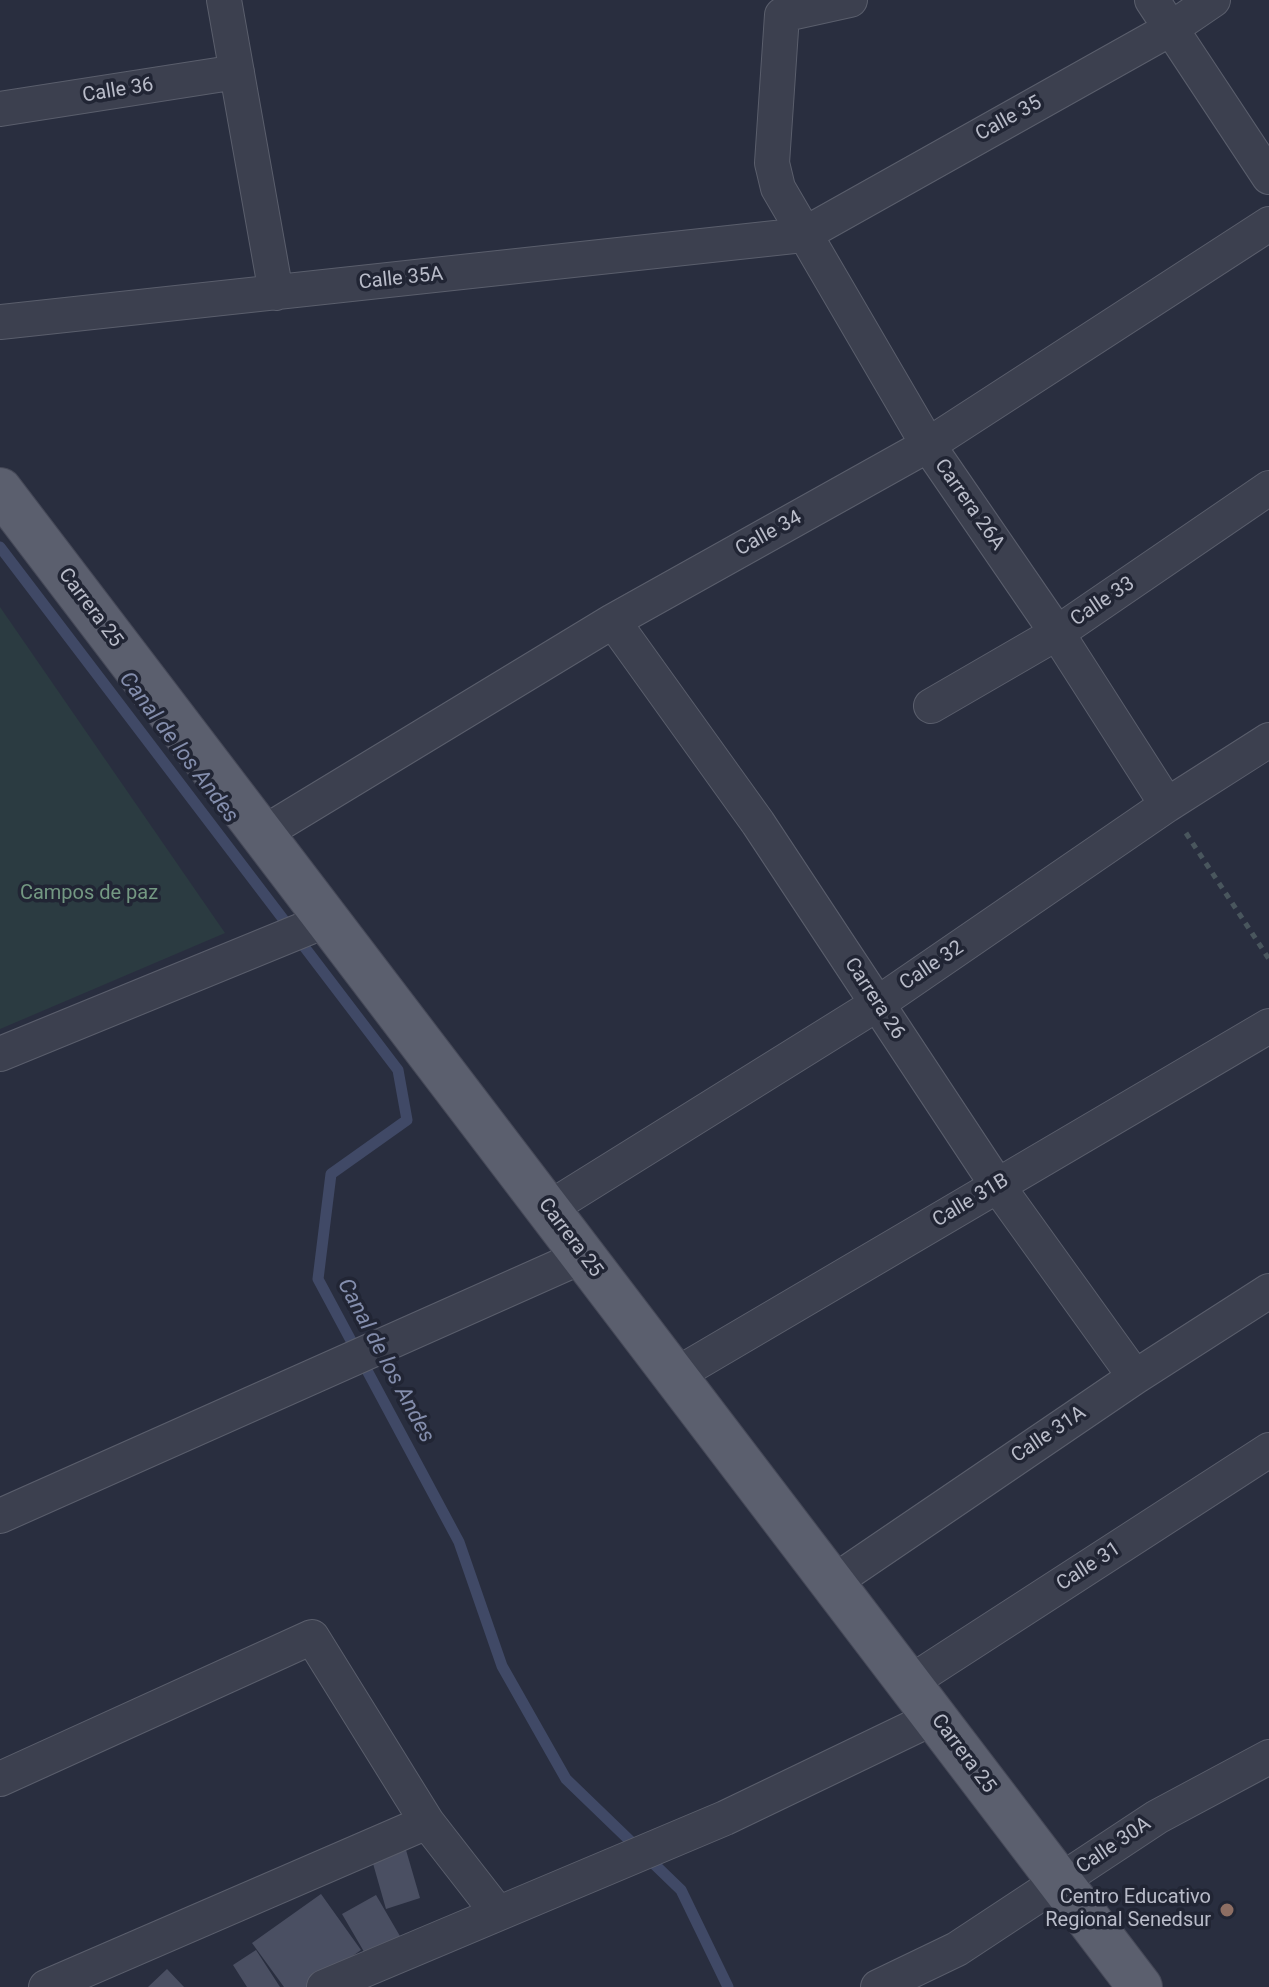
<!DOCTYPE html>
<html>
<head>
<meta charset="utf-8">
<style>
	body { margin:0 }
	canvas { display:block; background:#292e3f }
</style>
</head>
<body>
<canvas width="1269" height="1987"></canvas>
<script>
const ctx = document.querySelector('canvas').getContext('2d');
ctx.lineJoin = 'round';
function paint(path, color) {
  ctx.fillStyle = color;
  ctx.fill(path, 'evenodd');
}
function stroke(path, color, width, dash) {
  ctx.strokeStyle = color;
  ctx.lineWidth = width;
  ctx.lineCap = dash ? 'butt' : 'round';
  ctx.setLineDash(dash || []);
  ctx.stroke(path);
}
function drawText(font, color, halo, rows, align = 'center') {
  ctx.font = font + ' Roboto,sans-serif';
  ctx.lineWidth = 7;
  ctx.setLineDash([]);
  ctx.textBaseline = 'middle';
  ctx.strokeStyle = halo;
  ctx.fillStyle = color;
  for (const [text, x, y, turn = 0] of rows) {
    ctx.save();
    ctx.translate(x, y);
    ctx.rotate((+turn || 0) * Math.PI / 180);
    ctx.textAlign = isNaN(turn) ? turn : align;
    if (halo) ctx.strokeText(text, 0, 0);
    ctx.fillText(text, 0, 0);
    ctx.restore();
  }
}
paint(new Path2D(`
	M0,607L225,933L0,1029Z`), '#2b3b41');
stroke(new Path2D(`
	M0,547L398,1070L407,1120L331,1174L318,1279L459,1542L502,1666L566,1779L681,1890L728,1987`), '#404966', 11);
paint(new Path2D(`
	M406,1850L420,1898L386,1909L372,1860Z
	M321,1894L361,1950L309,1987H284L252,1943Z
	M376,1895L404,1943L370,1962L342,1914Z
	M256,1950L280,1987H247L233,1965Z
	M167,1969L184,1987H148Z`), '#4a4f62');
const minor = new Path2D(`
	M224,0L276,293
	M850,0L782,15L772,163L778,188L928,445L1057,633L1167,805
	M1152,0L1269,177
	M0,109L237,72
	M0,322L803,235L1172,28L1213,0
	M613,621L758,823L997,1185L1135,1377
	M931,706L1057,633L1269,488
	M262,834L613,621L928,445L1269,224
	M0,1054L327,920
	M548,1209L877,1004L1167,805L1269,740
	M674,1376L1269,1026
	M0,1516L583,1256
	M832,1583L1135,1377L1269,1291
	M909,1683L1269,1450
	M0,1779L312,1637L427,1822L497,1912
	M46,1987L427,1822
	M324,1987L725,1818L935,1717
	M878,1987L957,1949L1157,1817L1269,1757`);
const primary = new Path2D(`
	M0,490L1140,1987`);
stroke(minor, '#5a5e6c', 36);
stroke(primary, '#464958', 46);
stroke(new Path2D(`
	M1186,833L1269,959`), '#49565d', 5, [6, 6]);
stroke(minor, '#3c404f', 34);
stroke(primary, '#5b5f6e', 44);
for (const [x, y, r, color] of [
	[1227,1910,8,"#8d6e63"]
]) {
  const dot = new Path2D();
  dot.arc(x, y, r, 0, 2 * Math.PI);
  ctx.fillStyle = color;
  ctx.fill(dot);
  stroke(dot, '#212534', 3);
}
drawText('20px', '#b9bcc9', '#212534', [
	["Calle 36",118,91,-9],
	["Calle 35",1009,119,-29],
	["Calle 35A",401,279,-6],
	["Carrera 26A",969,505,55],
	["Calle 34",769,534,-29],
	["Calle 33",1103,602,-34],
	["Carrera 25",90,608,53],
	["Calle 32",932,966,-34],
	["Carrera 26",874,999,57],
	["Calle 31B",971,1201,-31],
	["Carrera 25",570,1238,53],
	["Calle 31A",1049,1435,-34],
	["Calle 31",1089,1567,-33],
	["Carrera 25",963,1754,53],
	["Calle 30A",1114,1846,-34]
]);
drawText('20px', '#739882', '#212534', [
	["Campos de paz",89,894]
]);
drawText('20px', '#b9bcc9', '#212534', [
	["Centro Educativo",1211,1898],
	["Regional Senedsur",1211,1921]
], 'right');
drawText('italic 22px', '#848ead', '#212534', [
	["Canal de los Andes",178,748,53],
	["Canal de los Andes",385,1361,62]
]);
</script>
</body>
</html>
